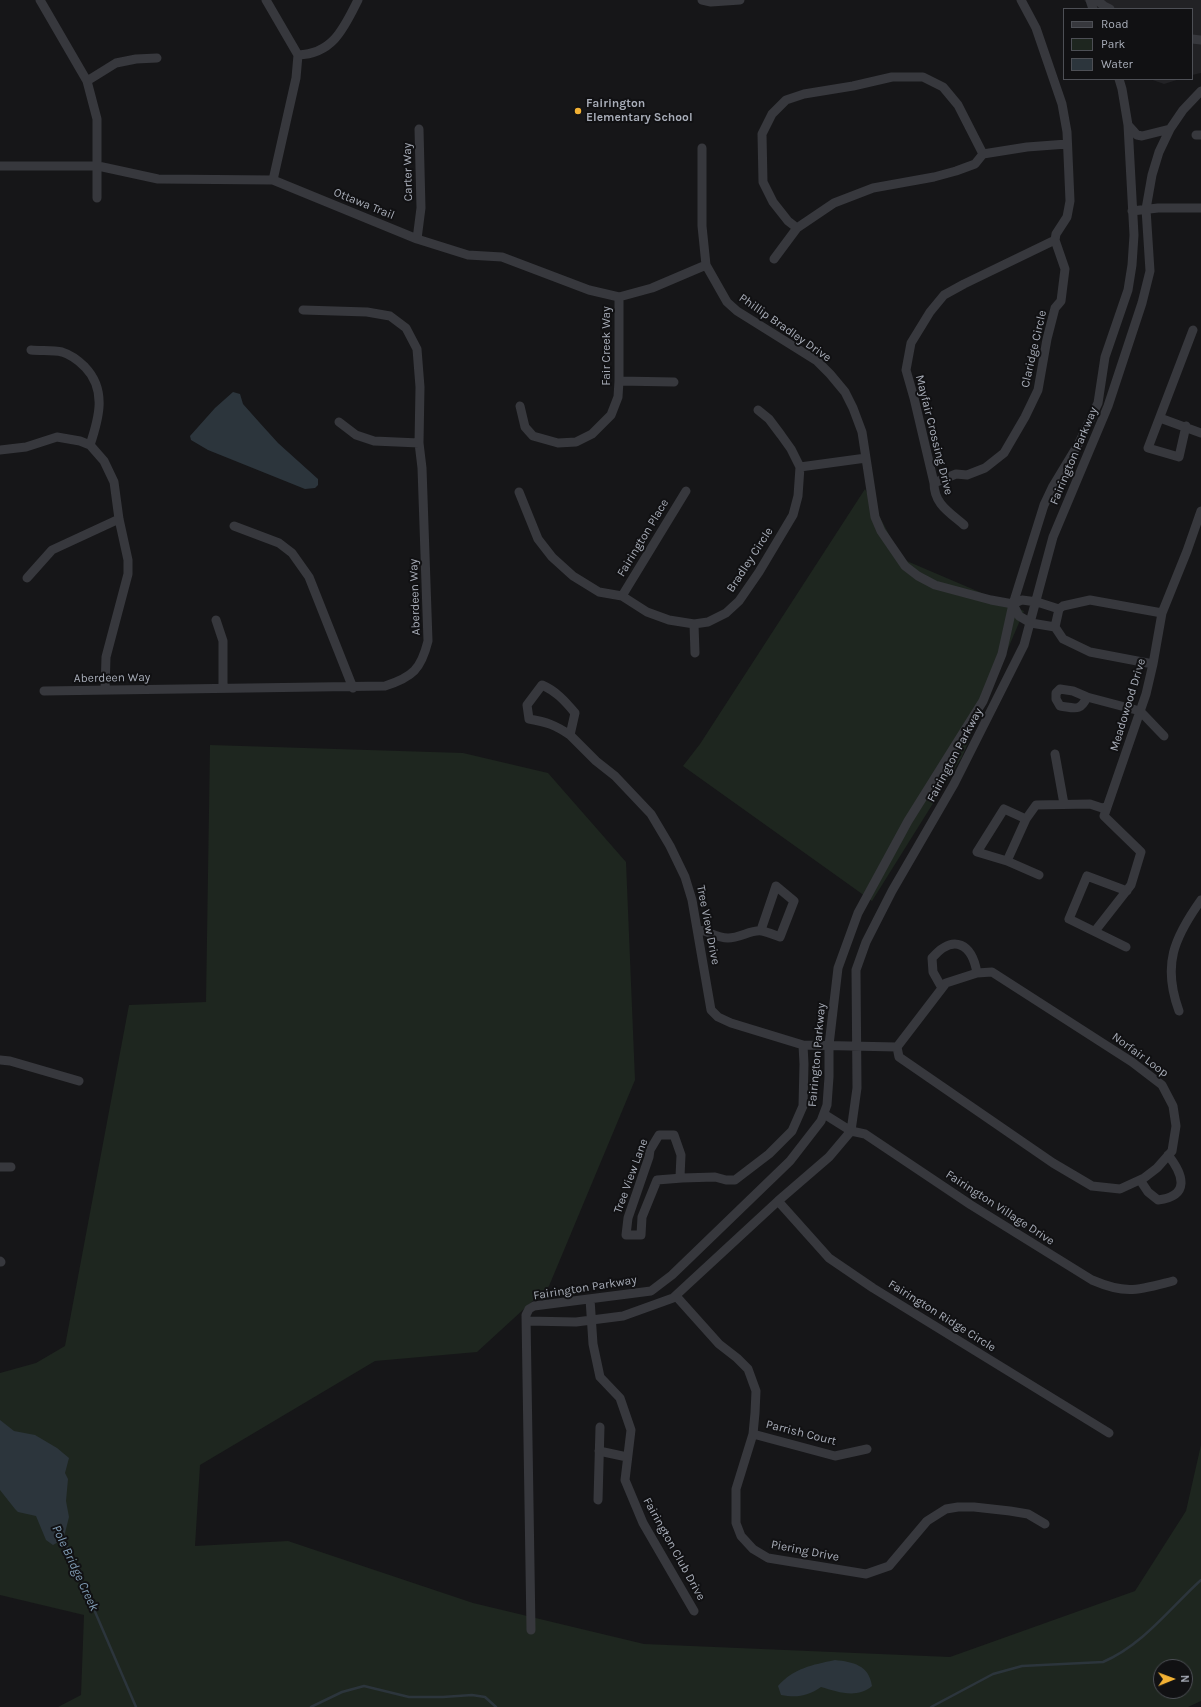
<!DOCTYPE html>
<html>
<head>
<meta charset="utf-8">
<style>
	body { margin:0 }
	#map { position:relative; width:1201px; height:1707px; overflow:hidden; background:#161618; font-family:Karla,sans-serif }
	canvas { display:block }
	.legend { position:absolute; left:1063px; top:8px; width:130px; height:72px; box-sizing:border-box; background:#111113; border:1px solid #4d4f55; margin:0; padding:5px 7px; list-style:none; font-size:12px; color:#a8adb8 }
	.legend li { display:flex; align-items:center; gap:8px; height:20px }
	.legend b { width:20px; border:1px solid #4d4f55 }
	.north { position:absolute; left:1153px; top:1659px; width:40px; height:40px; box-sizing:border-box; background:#111113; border:1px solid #4d4f55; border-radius:50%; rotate:89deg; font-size:11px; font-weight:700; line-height:16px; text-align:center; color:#a8adb8 }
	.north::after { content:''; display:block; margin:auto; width:14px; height:18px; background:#f2b134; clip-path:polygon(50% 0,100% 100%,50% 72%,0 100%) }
</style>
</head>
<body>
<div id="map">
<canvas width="1201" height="1707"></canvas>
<ul class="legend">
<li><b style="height:5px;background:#37383d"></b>Road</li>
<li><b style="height:11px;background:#1e261f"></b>Park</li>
<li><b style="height:11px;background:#2c353c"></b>Water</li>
</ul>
<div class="north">N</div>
</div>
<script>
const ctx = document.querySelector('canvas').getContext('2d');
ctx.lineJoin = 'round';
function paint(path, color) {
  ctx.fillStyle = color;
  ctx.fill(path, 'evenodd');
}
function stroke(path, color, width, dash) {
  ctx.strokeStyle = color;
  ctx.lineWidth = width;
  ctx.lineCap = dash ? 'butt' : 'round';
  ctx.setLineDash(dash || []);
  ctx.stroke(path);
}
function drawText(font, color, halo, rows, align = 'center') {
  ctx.font = font + ' Karla,sans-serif';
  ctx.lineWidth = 4;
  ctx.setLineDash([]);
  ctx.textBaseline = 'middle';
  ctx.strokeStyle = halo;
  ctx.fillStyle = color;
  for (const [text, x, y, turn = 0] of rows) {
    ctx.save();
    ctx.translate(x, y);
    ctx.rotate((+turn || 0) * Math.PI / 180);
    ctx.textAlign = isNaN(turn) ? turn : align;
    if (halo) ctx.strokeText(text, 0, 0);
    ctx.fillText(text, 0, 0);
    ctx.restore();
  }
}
paint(new Path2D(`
	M1084,0H1201V73L1192,75V9H1092Z
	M1150,79H1180L1164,84Z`), '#222225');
paint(new Path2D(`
	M865,489L902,559L1024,611L962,757L872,901L683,766L700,744Z
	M210,745L463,753L548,773L626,862L635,1080L549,1286L477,1352L375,1361L200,1465L195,1546L288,1541L473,1603L644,1644L950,1657L1135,1591L1186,1511L1201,1445V1701L1188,1707H58L81,1695L84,1615L0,1595V1373L36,1363L65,1346L129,1005L206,1002ZM1161,1667H1185V1691H1161Z`), '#1e261f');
paint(new Path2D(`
	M233,392L240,394L243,404L259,422L278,443L318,479V485L315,488L305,489L208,450L191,440L190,436L215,408Z
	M0,1420L14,1431L35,1435L57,1448L69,1458L65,1473L68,1479L66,1501L69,1517L64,1537L62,1540L53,1545L46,1540L36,1516L18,1512L15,1509L0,1490Z
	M835,1660C853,1662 869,1665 872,1686C857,1699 838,1692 821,1687C808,1696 797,1698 781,1695L778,1686C794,1668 812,1665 835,1660Z`), '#2c353c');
stroke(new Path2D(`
	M62,1535L136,1707
	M311,1707L342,1692L364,1686L409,1697H443L472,1695L485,1697L496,1707
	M931,1707L993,1674L1022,1666L1103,1662C1143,1645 1170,1608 1201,1580`), '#2c353c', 2.5);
stroke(new Path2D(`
	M40,0L87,81L97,119V198
	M266,0L298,55L296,78L273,180
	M702,0L711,2L740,0
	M1090,0L1093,9
	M1097,0L1104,6L1110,9
	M1192,39L1201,40
	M298,55C333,54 344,28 358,0
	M87,81L116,63L136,59L157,58
	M1128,125L1137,135L1142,136L1170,129
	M1196,135H1201
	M702,148V226L706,265L727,302L737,311L817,361L830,374L845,392L853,408L862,432L875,517L881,531L905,566L918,576L935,585L991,600L1013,604L1022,600L1037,602L1059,609
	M0,166H98L158,179L273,180L417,239L468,255L502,257L589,290L619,297L652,288L706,265
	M1132,211L1158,208H1201
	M797,228L788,221L773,202L763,182L762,134L772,114L786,100L804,94L853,86L892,77H923L943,87L958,105L983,154
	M417,239L421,208L419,129
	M774,259L797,228L834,203L873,188L934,177L956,171L975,164L983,154L1027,147L1067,144
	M31,350C41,351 53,350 62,352C72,355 78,360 85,367C107,390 99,418 90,445
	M619,381L674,382
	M520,406L525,427L533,436L558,443L576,442L592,434L611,415L618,397L619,381V297
	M1160,418L1201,433
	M339,422L356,435L374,441L419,443
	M1186,426L1179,457L1148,448L1193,330
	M0,450L26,447L57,437L80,441L90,445L104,461L114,482L119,519L128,560V574L106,657L105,690
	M800,467L866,458
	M934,483L956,474L967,475L985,468L1004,453L1025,417L1038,390L1047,339L1055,308L1061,301L1065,269L1055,240
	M519,492L538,539L552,557L573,576L599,592L622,596L647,612L669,620L694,624L708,622L726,613L739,601L759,572L793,515L798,496L800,467L791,449L781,435L769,419L758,410
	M964,525C949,512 934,504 934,483L914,398L906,370L911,343L930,312L944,295L964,284L1055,240L1056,234L1067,217L1070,201L1067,132L1062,104L1036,28L1021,0
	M234,526L279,543L292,553L309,577L353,688
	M27,578L52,550L119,519
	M622,596L686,491
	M1013,604L1019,616L1031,623L1055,627
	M216,620L223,641V688
	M694,624L695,653
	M1153,664L1090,652L1063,639L1055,627L1059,609L1063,606L1090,600L1162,613
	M44,691L385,686C413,677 421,669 428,641L422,468L419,443L420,387L417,349L406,328L390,316L367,312L303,310
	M1087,697C1080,712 1075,708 1060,706L1056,699V693L1060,689L1073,691L1087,697L1140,711L1164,736
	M570,735C555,725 547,722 529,719L527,705L542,685C556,691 565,701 575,713L570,735L596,761L615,776L651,814L670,846L685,877L692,900L711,1010L718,1017L731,1023L803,1045L897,1047L946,983L977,973L992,972L1132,1062L1162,1085L1173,1106L1176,1126L1172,1151L1157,1168L1144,1178L1120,1189L1092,1186L1053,1163L899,1057L897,1047
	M1055,754L1064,804
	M1026,819L1004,809L977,852L1007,861L1039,875
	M1007,861L1026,819L1036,805L1090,804L1102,808L1107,807
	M698,930C707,930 716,938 728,938C740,938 752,929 762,931C768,932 774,935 780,937L794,901L776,886L761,930
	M1095,931L1131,885L1141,852L1104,816L1146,694L1153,664L1162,613L1187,551L1201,511
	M1126,947L1069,919L1087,876L1127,891
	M942,988L933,972L932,958C954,933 972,944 977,973
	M1179,1011C1162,965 1174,938 1201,900
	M0,1060L10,1061L79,1081
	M824,1114L851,1131L865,1134L971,1205L1092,1280C1127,1295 1138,1290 1173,1281
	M659,1135H674L681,1155L680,1177L682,1178L657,1180L642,1217L641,1235H626L628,1218L649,1157L650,1150Z
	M0,1167H11
	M682,1178L715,1177L726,1180H735L769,1154L792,1131L803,1106L804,1064L803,1045
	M1140,1180L1148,1192L1158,1200C1190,1196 1184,1175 1168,1155
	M778,1201L829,1258L873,1288L1109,1433
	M0,1261L1,1262
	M676,1296L719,1344L737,1358L748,1369L756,1391L755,1413L753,1434L736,1489V1523L741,1536L753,1549L768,1558L866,1574L889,1566L927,1521L946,1509L958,1507H974L1010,1511L1028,1514L1045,1524
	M590,1299L593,1344L600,1377L620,1398L631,1430L625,1480L643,1523L694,1611
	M527,1321L576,1322L623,1316L673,1298L778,1201L829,1157L851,1131L857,1088L856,970L866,942L892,891L954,784L1024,645L1053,537L1108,406L1142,303L1150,271L1146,209L1152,175L1159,152L1170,129L1183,110L1201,91
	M753,1434L835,1456L867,1449
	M599,1451L627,1457
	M598,1500L600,1427
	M531,1630L526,1315L529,1309L534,1306L651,1291L672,1275L790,1161L821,1121L827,1105L829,1077V1045L838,968L858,913L908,821L983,701L1002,654L1013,604L1044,505L1053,486L1079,443L1098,403L1105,357L1128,290L1132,265L1134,235L1128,125L1122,89L1119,79`), '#37383d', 9);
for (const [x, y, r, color] of [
	[578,111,4,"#f2b134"]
]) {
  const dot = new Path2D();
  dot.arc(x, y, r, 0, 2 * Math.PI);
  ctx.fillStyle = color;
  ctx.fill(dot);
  stroke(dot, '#111113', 1.5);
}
drawText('bold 12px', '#a8adb8', '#111113', [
	["Fairington",586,104],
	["Elementary School",586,118]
], 'left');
drawText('12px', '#a8adb8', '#111113', [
	["Carter Way",408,172,-91],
	["Ottawa Trail",364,204,22],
	["Phillip Bradley Drive",785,328,35],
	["Fair Creek Way",607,346,-90],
	["Claridge Circle",1034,349,-77],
	["Mayfair Crossing Drive",934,435,76],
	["Fairington Parkway",1074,456,-67],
	["Fairington Place",643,538,-59],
	["Bradley Circle",750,560,-57],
	["Aberdeen Way",415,597,-92],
	["Aberdeen Way",112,678,-1],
	["Meadowood Drive",1128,705,-73],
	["Fairington Parkway",955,755,-62],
	["Tree View Drive",708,925,79],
	["Fairington Parkway",817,1055,-85],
	["Norfair Loop",1140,1055,36],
	["Tree View Lane",631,1176,-70],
	["Fairington Village Drive",1000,1208,33],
	["Fairington Parkway",585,1288,-9],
	["Fairington Ridge Circle",942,1316,32],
	["Parrish Court",801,1433,14],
	["Fairington Club Drive",674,1549,61],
	["Piering Drive",805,1551,11]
]);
drawText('italic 13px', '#7f9bb3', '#111113', [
	["Pole Bridge Creek",75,1568,65]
]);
</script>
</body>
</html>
